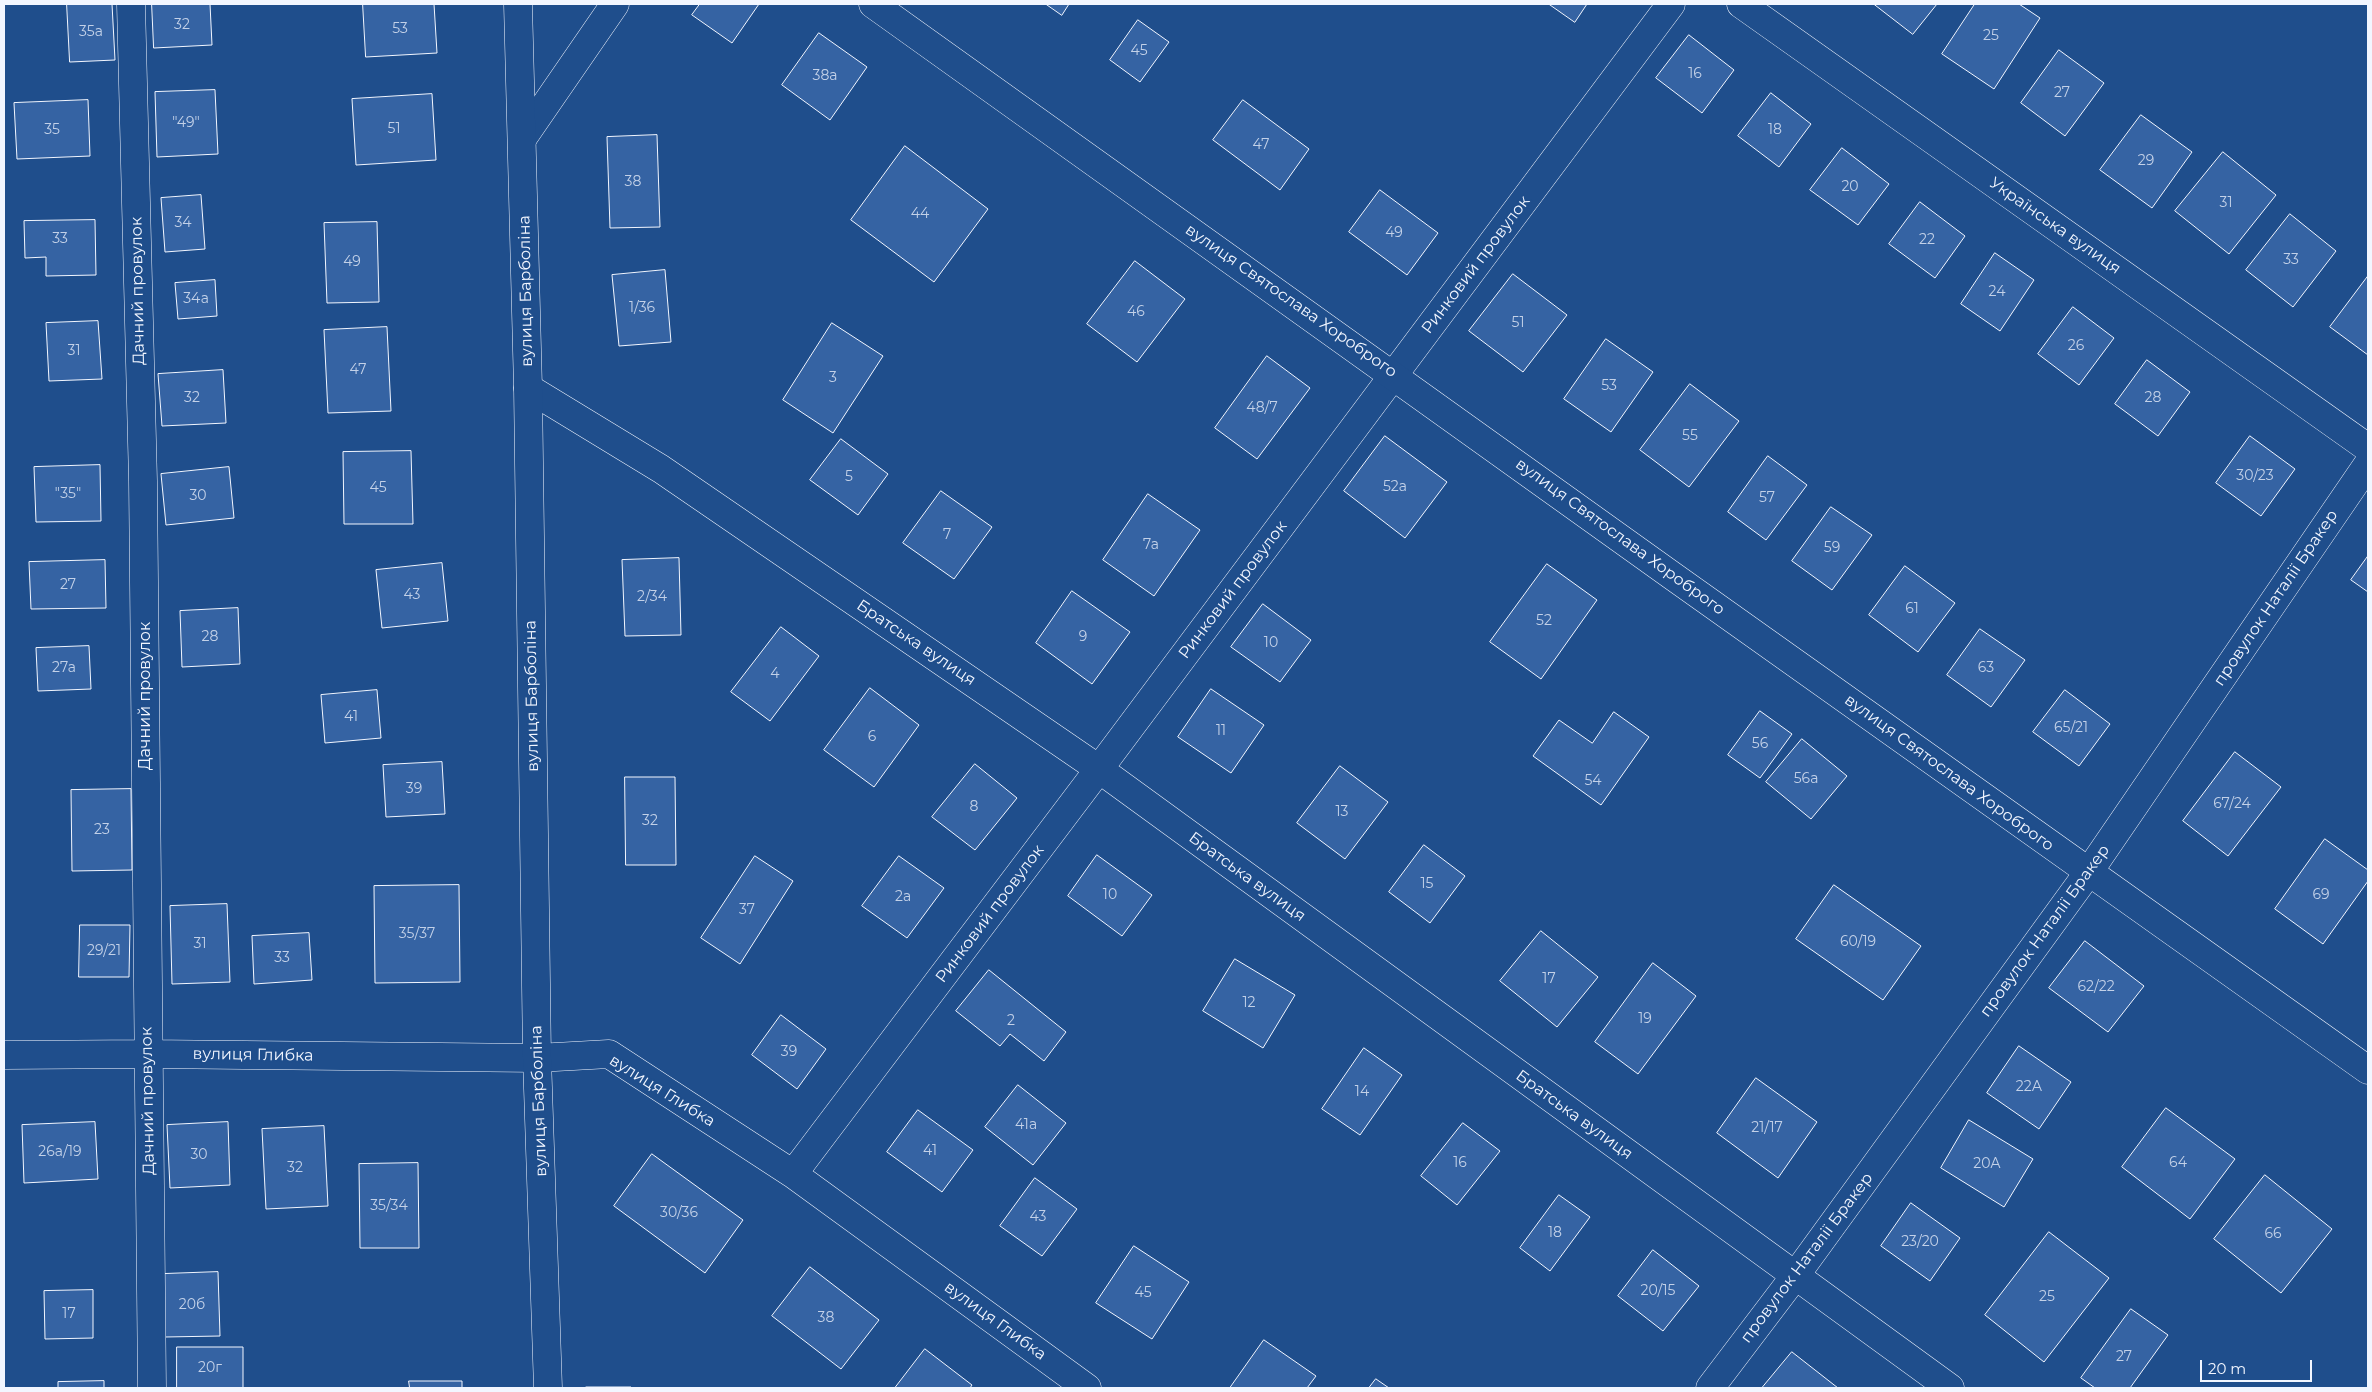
<!DOCTYPE html>
<html>
<head>
<meta charset="utf-8">
<style>
	body { margin:0 }
	#map { position:relative; width:2372px; height:1392px; overflow:hidden; background:#1f4e8c; font-family:Montserrat,sans-serif }
	canvas { display:block }
	.frame { position:absolute; inset:0; border:5px solid #f2f6ff; pointer-events:none }
	.scale { position:absolute; left:2200px; top:1360px; width:112px; height:22px; box-sizing:border-box; border:2px solid #f2f6ff; border-top:0; padding-left:6px; font-size:15px; line-height:18px; white-space:nowrap; color:#f2f6ff; -webkit-text-stroke:4px #1f4e8c; paint-order:stroke }
</style>
</head>
<body>
<div id="map">
<canvas width="2372" height="1392"></canvas>
<div class="frame"></div>
<div class="scale">20 m</div>
</div>
<script>
const ctx = document.querySelector('canvas').getContext('2d');
ctx.lineJoin = 'round';
function paint(path, color) {
  ctx.fillStyle = color;
  ctx.fill(path, 'evenodd');
}
function stroke(path, color, width, dash) {
  ctx.strokeStyle = color;
  ctx.lineWidth = width;
  ctx.lineCap = dash ? 'butt' : 'round';
  ctx.setLineDash(dash || []);
  ctx.stroke(path);
}
function drawText(font, color, halo, rows, align = 'center') {
  ctx.font = font + ' Montserrat,sans-serif';
  ctx.lineWidth = 4;
  ctx.setLineDash([]);
  ctx.textBaseline = 'middle';
  ctx.strokeStyle = halo;
  ctx.fillStyle = color;
  for (const [text, x, y, turn = 0] of rows) {
    ctx.save();
    ctx.translate(x, y);
    ctx.rotate((+turn || 0) * Math.PI / 180);
    ctx.textAlign = isNaN(turn) ? turn : align;
    if (halo) ctx.strokeText(text, 0, 0);
    ctx.fillText(text, 0, 0);
    ctx.restore();
  }
}
const building = new Path2D(`
	M67,4H112L115,60L70,62Z
	M152,4H210L212,45L154,48Z
	M363,4H434L437,53L366,57Z
	M700,4H759L732,43L692,15Z
	M1046,4H1069L1062,15Z
	M1549,4H1587L1575,22Z
	M1874,4H1937L1913,34Z
	M1975,4H2019L2040,18L1994,89L1942,54Z
	M1138,20L1169,42L1140,82L1110,60Z
	M819,33L867,67L830,120L782,85Z
	M1689,35L1734,70L1702,113L1656,78Z
	M2059,50L2104,83L2065,136L2021,103Z
	M215,90L218,154L157,157L155,92Z
	M1771,93L1811,124L1779,167L1738,136Z
	M432,94L436,160L356,165L352,99Z
	M88,100L90,156L17,159L14,103Z
	M1243,100L1309,149L1280,190L1213,140Z
	M2141,115L2192,152L2152,208L2100,170Z
	M657,135L660,227L610,228L607,137Z
	M905,146L988,209L934,282L851,220Z
	M1842,148L1889,184L1858,225L1810,190Z
	M2223,152L2276,195L2229,254L2175,211Z
	M1380,190L1438,233L1407,275L1349,232Z
	M201,195L205,249L165,252L161,198Z
	M1920,202L1965,236L1935,278L1889,244Z
	M2290,214L2336,251L2293,307L2246,270Z
	M95,220L96,275L46,276V257L25,258L24,221Z
	M377,222L379,302L327,303L324,223Z
	M1995,253L2034,280L2000,331L1961,304Z
	M1135,261L1185,299L1137,362L1087,324Z
	M665,270L671,342L619,346L612,275Z
	M1513,274L1567,315L1523,372L1469,331Z
	M2368,276V355L2330,327Z
	M215,280L217,316L178,319L175,283Z
	M2073,307L2114,338L2079,385L2038,354Z
	M98,321L102,379L49,381L46,323Z
	M832,323L883,356L833,433L783,400Z
	M387,327L391,411L328,413L324,330Z
	M1606,339L1653,372L1611,432L1564,399Z
	M1267,356L1310,388L1257,459L1215,428Z
	M2147,360L2190,392L2158,436L2115,404Z
	M223,370L226,423L162,426L158,374Z
	M1690,384L1739,421L1689,487L1640,450Z
	M1385,436L1447,482L1405,538L1344,491Z
	M2250,436L2295,469L2261,516L2216,483Z
	M841,439L888,474L858,515L810,480Z
	M411,451L413,524H344L343,452Z
	M1768,456L1807,485L1766,540L1728,512Z
	M100,465L101,521L36,522L34,467Z
	M229,467L234,518L166,525L161,474Z
	M941,491L992,527L954,579L903,543Z
	M1148,494L1200,530L1154,596L1103,560Z
	M1831,507L1872,535L1832,590L1792,561Z
	M2368,556V592L2351,580Z
	M679,558L681,635L625,636L622,560Z
	M105,560L106,608L31,609L29,562Z
	M442,563L448,621L382,628L376,570Z
	M1547,564L1597,600L1541,679L1490,642Z
	M1905,566L1955,603L1918,652L1869,615Z
	M1072,591L1130,632L1092,684L1036,643Z
	M1263,604L1311,640L1280,682L1231,647Z
	M238,608L240,664L182,667L180,611Z
	M781,627L819,656L770,721L731,692Z
	M1980,629L2025,660L1991,707L1947,675Z
	M89,646L91,689L38,691L36,648Z
	M870,688L919,725L874,787L824,750Z
	M1211,689L1264,725L1231,773L1178,737Z
	M377,690L381,738L325,743L321,695Z
	M2065,690L2110,724L2079,766L2033,732Z
	M1760,711L1792,734L1760,778L1728,755Z
	M1614,712L1649,737L1601,805L1533,756L1559,720L1592,743Z
	M1802,739L1847,776L1811,819L1766,782Z
	M2235,752L2281,787L2228,856L2183,821Z
	M442,762L445,814L386,817L383,765Z
	M975,764L1017,798L975,850L932,817Z
	M1340,766L1388,802L1345,859L1297,823Z
	M625,777H675L676,865H626Z
	M131,789L132,870L72,871L71,790Z
	M2325,839L2368,870V881L2323,944L2275,909Z
	M1424,845L1465,876L1430,923L1389,892Z
	M1097,855L1152,895L1122,936L1068,896Z
	M755,856L793,881L740,964L701,938Z
	M899,856L944,888L907,938L862,906Z
	M459,885L460,982L375,983L374,886Z
	M1834,885L1921,946L1883,1000L1796,939Z
	M227,904L230,982L172,984L170,906Z
	M80,925H130L129,977H79Z
	M1541,931L1598,977L1557,1027L1500,981Z
	M309,933L312,980L254,984L252,936Z
	M2085,941L2144,986L2108,1032L2049,988Z
	M1235,959L1295,995L1263,1048L1203,1011Z
	M1653,963L1696,996L1638,1074L1595,1042Z
	M989,970L1066,1032L1044,1061L1010,1034L1000,1046L956,1011Z
	M781,1015L826,1049L797,1089L752,1055Z
	M2019,1046L2071,1082L2039,1129L1987,1093Z
	M1364,1048L1402,1075L1360,1135L1322,1109Z
	M1756,1078L1817,1122L1778,1178L1717,1133Z
	M1018,1085L1066,1123L1033,1165L985,1127Z
	M2166,1108L2235,1159L2190,1219L2122,1167Z
	M918,1110L973,1150L942,1192L887,1152Z
	M1969,1120L2033,1159L2004,1207L1941,1168Z
	M95,1122L98,1179L24,1183L22,1125Z
	M228,1122L230,1185L170,1188L167,1125Z
	M1463,1123L1500,1151L1457,1205L1421,1176Z
	M324,1126L328,1206L266,1209L262,1129Z
	M652,1154L743,1220L705,1273L614,1206Z
	M418,1163L419,1248H360L359,1164Z
	M2265,1175L2332,1229L2281,1293L2214,1239Z
	M1035,1178L1077,1209L1042,1256L1000,1226Z
	M1559,1195L1590,1217L1550,1271L1520,1248Z
	M1911,1203L1960,1238L1930,1281L1881,1246Z
	M2049,1232L2109,1278L2044,1362L1985,1315Z
	M1134,1246L1189,1282L1152,1339L1096,1303Z
	M1653,1250L1699,1286L1663,1331L1618,1296Z
	M810,1267L879,1320L841,1369L772,1316Z
	M218,1272L220,1336L165,1337L163,1274Z
	M93,1290V1338L45,1339L44,1291Z
	M2131,1309L2168,1335L2130,1388H2095L2081,1378Z
	M1264,1340L1316,1376L1307,1388H1230Z
	M177,1347H243V1388H177Z
	M925,1349L972,1385L970,1388H895Z
	M1792,1352L1838,1388H1762Z
	M1376,1379L1389,1388H1369Z
	M104,1381V1388H58V1382Z
	M409,1381H462V1388H410Z
	M586,1387H631V1388H586Z`);
paint(building, '#3563a3');
stroke(building, '#f2f6ff', 1);
const minor = new Path2D(`
	M131,4L143,481L152,1388
	M1741,4L2368,448
	M522,139L615,4
	M528,388L661,469L1099,769L1950,1388
	M4,1055L147,1054L537,1058L609,1054L793,1174L1087,1388
	M793,1174L1099,769L1671,4
	M1710,1388L1795,1276L2088,873L2368,464`);
const tertiary = new Path2D(`
	M518,4L528,388L537,1058L548,1388
	M873,4C1372,359 1867,718 2368,1070`);
stroke(minor, '#f2f6ff', 29);
stroke(tertiary, '#f2f6ff', 29);
stroke(minor, '#1f4e8c', 28);
stroke(tertiary, '#1f4e8c', 28);
drawText('14px', '#c3d1e8', null, [
	["32",182,25],
	["53",400,29],
	["35а",91,32],
	["25",1991,36],
	["45",1139,51],
	["16",1695,74],
	["38а",825,76],
	["27",2062,93],
	["\"49\"",186,123],
	["51",394,129],
	["35",52,130],
	["18",1775,130],
	["47",1261,145],
	["29",2146,161],
	["38",633,182],
	["20",1850,187],
	["31",2226,203],
	["44",920,214],
	["34",183,223],
	["49",1394,233],
	["33",60,239],
	["22",1927,240],
	["33",2291,260],
	["49",352,262],
	["24",1997,292],
	["34а",196,299],
	["1/36",642,308],
	["46",1136,312],
	["51",1518,323],
	["26",2076,346],
	["31",74,351],
	["47",358,370],
	["3",833,378],
	["53",1609,386],
	["32",192,398],
	["28",2153,398],
	["48/7",1262,408],
	["55",1690,436],
	["30/23",2255,476],
	["5",849,477],
	["52а",1395,487],
	["45",378,488],
	["\"35\"",68,494],
	["30",198,496],
	["57",1767,498],
	["7",947,535],
	["7а",1151,545],
	["59",1832,548],
	["27",68,585],
	["43",412,595],
	["2/34",652,597],
	["61",1912,609],
	["52",1544,621],
	["28",210,637],
	["9",1083,637],
	["10",1271,643],
	["27а",64,668],
	["63",1986,668],
	["4",775,674],
	["41",351,717],
	["65/21",2071,728],
	["11",1221,731],
	["6",872,737],
	["56",1760,744],
	["56а",1806,779],
	["54",1593,781],
	["39",414,789],
	["67/24",2232,804],
	["8",974,807],
	["13",1342,812],
	["32",650,821],
	["23",102,830],
	["15",1427,884],
	["10",1110,895],
	["69",2321,895],
	["2а",903,897],
	["37",747,910],
	["35/37",417,934],
	["60/19",1858,942],
	["31",200,944],
	["29/21",104,951],
	["33",282,958],
	["17",1549,979],
	["62/22",2096,987],
	["12",1249,1003],
	["19",1645,1019],
	["2",1011,1021],
	["39",789,1052],
	["22А",2029,1087],
	["14",1362,1092],
	["41а",1026,1125],
	["21/17",1767,1128],
	["41",930,1151],
	["26а/19",60,1152],
	["30",199,1155],
	["16",1460,1163],
	["64",2178,1163],
	["20А",1987,1164],
	["32",295,1168],
	["35/34",389,1206],
	["30/36",679,1213],
	["43",1038,1217],
	["18",1555,1233],
	["66",2273,1234],
	["23/20",1920,1242],
	["20/15",1658,1291],
	["45",1143,1293],
	["25",2047,1297],
	["20б",192,1305],
	["17",69,1314],
	["38",826,1318],
	["27",2124,1357],
	["20г",210,1368]
]);
drawText('16px', '#f2f6ff', '#1f4e8c', [
	["Українська вулиця",2055,226,35],
	["Ринковий провулок",1476,265,-53],
	["Дачний провулок",138,291,-91],
	["вулиця Барболіна",526,291,-91],
	["вулиця Святослава Хороброго",1291,301,35],
	["вулиця Святослава Хороброго",1620,537,36],
	["Ринковий провулок",1233,590,-53],
	["провулок Наталії Бракер",2276,598,-56],
	["Братська вулиця",916,643,34],
	["Дачний провулок",145,696,-90],
	["вулиця Барболіна",532,696,-91],
	["вулиця Святослава Хороброго",1949,773,36],
	["Братська вулиця",1247,877,36],
	["Ринковий провулок",990,914,-53],
	["провулок Наталії Бракер",2045,931,-54],
	["вулиця Глибка",253,1055,1],
	["вулиця Глибка",662,1091,32],
	["Дачний провулок",148,1101,-91],
	["вулиця Барболіна",539,1101,-92],
	["Братська вулиця",1574,1115,36],
	["провулок Наталії Бракер",1807,1258,-53],
	["вулиця Глибка",995,1321,36]
]);
</script>
</body>
</html>
